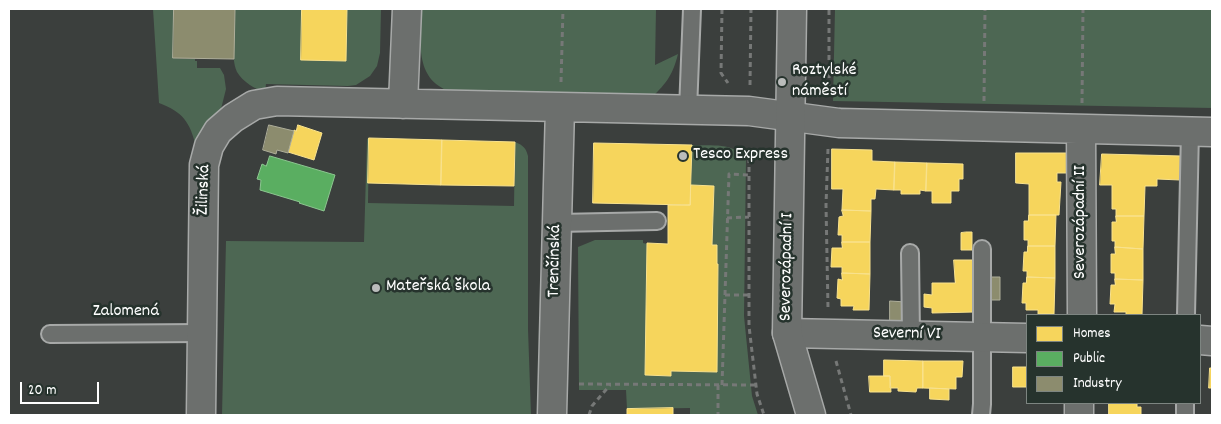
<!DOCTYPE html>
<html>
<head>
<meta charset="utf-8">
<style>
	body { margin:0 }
	#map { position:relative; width:1221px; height:424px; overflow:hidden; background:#3b3f3d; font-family:Dekko,sans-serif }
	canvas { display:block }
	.frame { position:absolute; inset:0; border:10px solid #fff; pointer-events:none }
	.legend { position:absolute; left:1026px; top:314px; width:175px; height:90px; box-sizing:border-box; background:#26332d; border:1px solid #7d8581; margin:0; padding:6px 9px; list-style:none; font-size:15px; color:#fff }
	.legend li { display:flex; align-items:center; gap:10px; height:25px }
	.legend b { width:25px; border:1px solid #7d8581 }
	.scale { position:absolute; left:20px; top:382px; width:79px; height:22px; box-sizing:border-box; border:2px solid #fff; border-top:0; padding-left:6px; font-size:15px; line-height:18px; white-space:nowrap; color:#fff; -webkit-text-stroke:4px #26332d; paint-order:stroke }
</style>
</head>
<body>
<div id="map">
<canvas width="1221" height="424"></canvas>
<div class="frame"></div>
<ul class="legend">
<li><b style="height:14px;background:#f6d55c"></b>Homes</li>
<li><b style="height:14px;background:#5aae61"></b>Public</li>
<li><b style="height:14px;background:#8c8c6e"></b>Industry</li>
</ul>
<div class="scale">20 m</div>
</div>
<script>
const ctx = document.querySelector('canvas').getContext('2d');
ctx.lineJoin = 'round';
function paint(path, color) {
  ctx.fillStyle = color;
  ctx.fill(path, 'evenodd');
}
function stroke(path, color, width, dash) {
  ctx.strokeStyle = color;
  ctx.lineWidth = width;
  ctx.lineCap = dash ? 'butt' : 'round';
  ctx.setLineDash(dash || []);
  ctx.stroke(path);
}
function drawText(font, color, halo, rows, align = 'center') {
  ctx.font = font + ' Dekko,sans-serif';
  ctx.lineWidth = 5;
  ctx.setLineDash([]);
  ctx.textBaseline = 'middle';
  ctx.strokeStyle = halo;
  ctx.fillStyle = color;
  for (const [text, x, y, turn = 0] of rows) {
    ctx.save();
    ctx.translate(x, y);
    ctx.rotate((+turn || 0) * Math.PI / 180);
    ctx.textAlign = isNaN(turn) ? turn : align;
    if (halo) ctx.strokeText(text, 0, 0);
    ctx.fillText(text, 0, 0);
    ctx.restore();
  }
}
paint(new Path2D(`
	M153,9H174L173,58L195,59V61H197V68H220L224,75L226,89L221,109L208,122L196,147C190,122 183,112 159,103Z
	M235,9H302L301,60L346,61L347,9H381L380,53L377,66L370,76L356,85L348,86L266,84L265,92C256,90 242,81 237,72C230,56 235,26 235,9Z
	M421,9H656L655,65L678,54C673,74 667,83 652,97L455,93C413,82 421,42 421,9Z
	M835,9H1212V108L833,101Z
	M369,138L368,203L514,206L515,142C523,145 526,148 528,156V329L531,415H222L226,241L364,242L367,139Z
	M692,145C711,146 734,142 746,159L744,316L752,396L758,415H690V408L627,409L626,390H579L578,247L595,240H643V243L647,244L645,375L671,376V371L716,372L718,265L712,245L714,186L691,185Z`), '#4d6753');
const homes = new Path2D(`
	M302,9H347L346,61L301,60Z
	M298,125L322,133L314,160L288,152L294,130L296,131Z
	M369,138L442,140L441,185L368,183Z
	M442,140L515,142L514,186L441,185Z
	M594,143L692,145L690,205L593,203Z
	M832,149L872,150V161L895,162L894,190L876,189L875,199H871V211L842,210L843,189H832Z
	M1016,153H1069V173H1057V182H1061L1059,215H1029V184L1016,183Z
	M1102,154L1181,156L1180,180L1157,179V186H1145L1144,216H1116V209H1112V185H1100Z
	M895,162L927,163L926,191L920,190V194H901V190H894Z
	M927,163L963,164V179H959V191H951V203H932V191H926Z
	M691,185L714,186L712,245H717V264H718L717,372L671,371V376L645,375L647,243L668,244V205H690Z
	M842,210L871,211L870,242H842V235H838L839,217L843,216Z
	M1029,215H1056L1055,246H1028V240H1024V221H1028Z
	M1116,216H1144L1143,249L1115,247V241H1112V222H1116Z
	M966,232H972V250H961V233Z
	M842,242H870V274L842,273V267H831L832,248H842Z
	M1028,246H1055V278L1027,277V271H1023L1024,252H1027Z
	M1115,247L1143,249V280L1115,279V273H1111V254H1115Z
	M954,260H975L974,312L932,313V308L924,307V294L932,295V283H955Z
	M842,273L870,274L869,310H853L854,306H841V299L837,298L838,279L842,280Z
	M1027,277L1055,278L1054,314H1038V310H1026V303H1022L1023,283H1026Z
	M1115,279L1143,280L1142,315H1126V312H1114L1115,304H1110L1111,285H1115Z
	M884,360L923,361V388H917L916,392L898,391V388H890V376H884Z
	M923,361H963L962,377H956V389L923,388Z
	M1013,367H1027V387H1013Z
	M1210,368H1212V388H1209Z
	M869,376H890L891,392H870Z
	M930,388L949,389V400L930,399Z
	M1109,403H1137V407H1141V415H1109Z
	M673,408V415H627V409Z`);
paint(homes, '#f6d55c');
stroke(homes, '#f9e28d', 1);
const public = new Path2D(`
	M270,156L335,175L324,211L299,203L300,202L260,190L261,180L257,179L262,164L266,166Z`);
paint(public, '#5aae61');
stroke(public, '#8cc690', 1);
const industry = new Path2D(`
	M174,9H235L234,59L173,58Z
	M269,125L294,131L288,153L277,150L276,154L263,150Z
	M987,277H1000V300H987Z
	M890,301L906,302L905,325H890Z`);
paint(industry, '#8c8c6e');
stroke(industry, '#aeae9a', 1);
const service = new Path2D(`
	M688,110L692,9
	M557,223L657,221
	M910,253L911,336
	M1186,315L1190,131
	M50,334L203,333
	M981,415L982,404V249
	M1185,415V403`);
const minor = new Path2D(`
	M403,104L407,9
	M1081,129L1082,315
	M787,333L1027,338
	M1200,340L1212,341
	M201,415L204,165L209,146L218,131L233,118L254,105L277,101L749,111L839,123L1212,132
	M552,415L560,107
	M1079,415V403`);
const tertiary = new Path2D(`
	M792,9L787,333L811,415`);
stroke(service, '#a7a9a8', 20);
stroke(minor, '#a7a9a8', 31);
stroke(tertiary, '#a7a9a8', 31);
stroke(new Path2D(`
	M722,9L721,73L728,83
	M561,82L563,9
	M750,85L751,9
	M829,96V9
	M984,101L985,9
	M1082,103L1083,9
	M749,149V326L757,394L764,415
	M828,149L826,205L828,308
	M727,218L749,217
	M725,295H749
	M836,361L851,415
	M579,384L756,385
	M718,385V415
	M722,385L729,174L749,175
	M589,415L592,406L610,385`), '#767877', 3, [5, 4]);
stroke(service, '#6c6f6d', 16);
stroke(minor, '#6c6f6d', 28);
stroke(tertiary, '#6c6f6d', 28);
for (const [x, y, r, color] of [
	[782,82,5,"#babcbb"],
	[683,156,5,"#babcbb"],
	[376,288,5,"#babcbb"]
]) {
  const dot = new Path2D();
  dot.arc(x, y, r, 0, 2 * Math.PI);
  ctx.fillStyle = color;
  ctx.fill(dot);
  stroke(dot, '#26332d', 2);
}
drawText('18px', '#fff', '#26332d', [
	["Roztylské",792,72],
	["náměstí",792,93],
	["Tesco Express",693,156],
	["Mateřská škola",386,288]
], 'left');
drawText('18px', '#fff', '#26332d', [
	["Žilinská",205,190,-88],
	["Severozápadní II",1082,222,-90],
	["Trenčínská",556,261,-89],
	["Severozápadní I",788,267,-89],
	["Zalomená",126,313],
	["Severní VI",907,335,1]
]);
</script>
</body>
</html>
